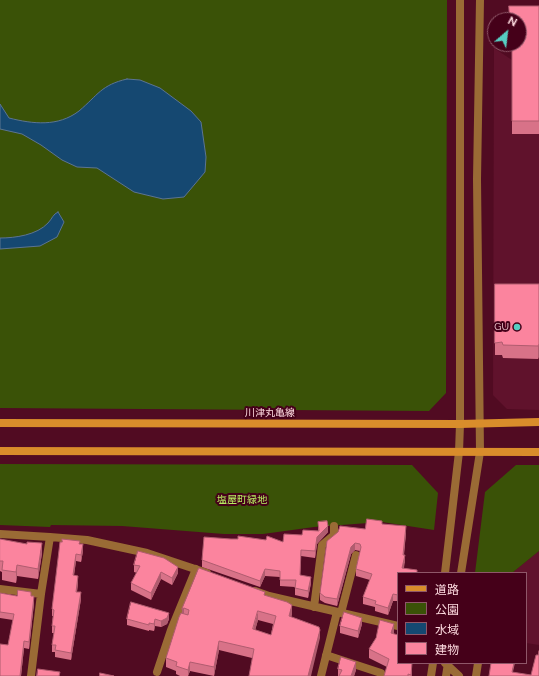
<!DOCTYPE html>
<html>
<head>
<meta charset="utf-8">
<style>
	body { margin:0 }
	#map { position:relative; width:539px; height:676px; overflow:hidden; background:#510b22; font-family:Raleway,"Noto Sans JP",sans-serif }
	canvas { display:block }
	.legend { position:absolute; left:397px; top:572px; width:130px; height:92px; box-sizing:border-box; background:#450019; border:1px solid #8f5769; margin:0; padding:5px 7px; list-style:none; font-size:12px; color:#fedae0 }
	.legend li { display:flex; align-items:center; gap:8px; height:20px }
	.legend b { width:20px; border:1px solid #8f5769 }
	.north { position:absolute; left:487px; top:12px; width:40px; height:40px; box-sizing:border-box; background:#450019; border:1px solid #8f5769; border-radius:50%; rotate:28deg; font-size:11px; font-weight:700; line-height:16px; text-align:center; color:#fedae0 }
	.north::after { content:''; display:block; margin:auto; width:14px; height:18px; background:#56cec3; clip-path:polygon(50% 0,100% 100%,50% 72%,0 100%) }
</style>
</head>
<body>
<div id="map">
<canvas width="539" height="676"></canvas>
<ul class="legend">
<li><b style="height:5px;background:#d98d2b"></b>道路</li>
<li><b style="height:11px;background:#3a5207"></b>公園</li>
<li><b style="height:11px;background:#154871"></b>水域</li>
<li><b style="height:11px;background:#fb849e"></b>建物</li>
</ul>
<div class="north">N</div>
</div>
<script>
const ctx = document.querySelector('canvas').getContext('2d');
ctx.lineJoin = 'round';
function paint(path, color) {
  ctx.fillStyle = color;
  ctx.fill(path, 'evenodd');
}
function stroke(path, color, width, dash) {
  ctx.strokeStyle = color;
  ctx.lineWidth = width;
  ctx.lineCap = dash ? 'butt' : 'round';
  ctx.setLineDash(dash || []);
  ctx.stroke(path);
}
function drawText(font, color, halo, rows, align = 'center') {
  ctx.font = font + ' Raleway,"Noto Sans JP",sans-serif';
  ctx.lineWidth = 4;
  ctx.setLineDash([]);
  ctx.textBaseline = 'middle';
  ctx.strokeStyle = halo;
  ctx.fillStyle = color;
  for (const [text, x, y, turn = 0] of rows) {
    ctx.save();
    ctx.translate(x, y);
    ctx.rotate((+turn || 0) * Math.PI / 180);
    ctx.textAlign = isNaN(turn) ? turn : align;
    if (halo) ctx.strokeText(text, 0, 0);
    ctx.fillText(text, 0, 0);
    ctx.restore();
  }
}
paint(new Path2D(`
	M494,48L539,78V410L507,409L493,395Z
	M539,551V645L526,643V573H512Z`), '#60122c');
paint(new Path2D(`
	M0,0H447L446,393L429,411L0,408Z
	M0,464L412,465L438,493L434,530L382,522L314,527L263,534H224L122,526L51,525L50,527L0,525Z
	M516,465H539V551L512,573H475L485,492Z`), '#3a5207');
const water = new Path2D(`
	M127,79L140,80L160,88L191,111L201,122L206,157L205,172L184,197L163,199L134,192L97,168L77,167L62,160L41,145L22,134L0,129V104L9,118C33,124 58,127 79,111C98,95 101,85 127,79Z
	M58,212L64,222L57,237L40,246L0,249V238C15,238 37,235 48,223C52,219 53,214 58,212Z`);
paint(water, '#154871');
stroke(water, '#5b7492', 1);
stroke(new Path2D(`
	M0,534L50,537L41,594
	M50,537L87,540L147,553L207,573
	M445,573L459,452
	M461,573L480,452
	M0,589L41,594L31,676
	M255,591L269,596L398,626
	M314,607L322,545L334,535V526
	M341,613L356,555
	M326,655L381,673
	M445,663L459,676
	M157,672L171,630L196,569
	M321,676L337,612
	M431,676L433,663
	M446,676L448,663
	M476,676L478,663`), '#9a6b35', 8);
stroke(new Path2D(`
	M480,0L477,179L480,452
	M459,452L460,424V0`), '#9a6b35', 8);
stroke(new Path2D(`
	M0,423L460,424L539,422
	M0,451L539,452`), '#d98d2b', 8);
paint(new Path2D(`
	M539,6V134H512V44H510H519L509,14Z
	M495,284H539V356L538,359L503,358L502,355H495Z
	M318,522L328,532L317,544L315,558L301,556L300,575L311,583L308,598L295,595V587L280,586V577L265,576L260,587L202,567V560L231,539L283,542L302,535L318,531Z
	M382,524L406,533L404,555L405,562L398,573V601H393L388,615L375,611V607L363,604V597L370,580L356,576V569L360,552V551L355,550L351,554L337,606L325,603L320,600V593L338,532L365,529Z
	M0,539L42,553L38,579L17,576L16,583L2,580V572L0,571Z
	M62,542L80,544L83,551L81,562L76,561L74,575L78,583L77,592L81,599L71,660L55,657V652H52V645L54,633H52V626L53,616H52V609Z
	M134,565L178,573L172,585L161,579L151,600L131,590V583L137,573L134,572Z
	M199,568L265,595L292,614L291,617L320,638L252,658L219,650L214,676L190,671L188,676H180L176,674V671L166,667V658ZM258,620L273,624L271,635L255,630Z
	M0,593L17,596H31L34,603L29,649L24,648L21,676H0L8,645L13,620L0,618Z
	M127,619H169L167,624L161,627L155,626L154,631L149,630V631L127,625Z
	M362,624L358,638L340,633V626Z
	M394,633L393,634L412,672V676H384L387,667L369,658V649Z
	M338,669L356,670L354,676H338Z`), '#d87288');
paint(new Path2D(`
	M539,344V356L538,359V346Z
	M328,526V532L317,544L315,558V551L317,537Z
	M406,526V533L403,561V555Z
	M42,543V553L38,579V569Z
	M355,543V550L351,554L337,606V599L351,547Z
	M83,544V551L81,562V555Z
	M76,554V561L73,582V575Z
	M405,555V562L403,573L402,568Z
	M17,565V576L16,583V572Z
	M178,567V573L172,585V578Z
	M265,569V576L260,587V581Z
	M161,572V579L151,600V593Z
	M78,576V583L76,598V592Z
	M311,577V583L308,598V591Z
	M81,592V599L71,660V653Z
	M393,594V601L388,615V608Z
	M34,596V603L29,649V642Z
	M292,605V614L289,625V616Z
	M184,608V616L182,618V609Z
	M258,611V620L253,638V629Z
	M169,613V619L167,624L161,627V621Z
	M362,618V624L358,638V631Z
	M155,619V626L154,631V624Z
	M394,624V633L391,642V633Z
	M320,630V638L311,676H308Z
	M24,641V648L21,676H20Z
	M219,641V650L214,676V667Z
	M190,662V671L188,676V670Z
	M356,662V670L354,676H351Z
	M412,663V676H411Z
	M514,663H515L512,676V672Z`), '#b05c6f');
const building = new Path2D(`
	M509,6H539V121H512V44H519V20H501V14H509Z
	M495,284H539V344L538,346L503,345L502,342L495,343Z
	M367,519L382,521V524L406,526L403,555H405L402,568L417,570V573H398V595L393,594L388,608L375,604L376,601L363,597L372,574L356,569L361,547L360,544L355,543L351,547L337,599L325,597L320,593L327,541L338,532L340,526L365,529Z
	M327,521L328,526L317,537L315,551L301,550L300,575L311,577L308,591L295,588L296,580H280V571L265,569L260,581L202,560L204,537L231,539H238V536L266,540L267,536L283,542L284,534L302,535L303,530L319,531L318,522Z
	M0,539L27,544V542L42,543L38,569L17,565L16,572L2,570L3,561H0Z
	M62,539L80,541L79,544H83L81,555L76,554L73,575L78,576L76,592H81L71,653L55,650L56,645H52L55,626H52L54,610L52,609L60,542H62Z
	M138,551L164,558L178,567L172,578L161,572L151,593L131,583L140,566L134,565Z
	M199,568L265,592L264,595L287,602L292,605L289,616L319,627L320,630L308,676H249L254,649L219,641L214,667L190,662L188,670L176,666L177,662L166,658L179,617L181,613L188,615L189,610L184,608L182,609ZM258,611L276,616L271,635L253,629Z
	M18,590L31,592V596H34L29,642L24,641L20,676H0V644L8,645L14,614L0,612V593L17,596Z
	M131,602L169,613L167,618L161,621L155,619L154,624L149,623V625L127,619Z
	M344,612L362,618L358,631L340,626Z
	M380,620L394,624L391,633L398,635V663H412L411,675L408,674V676H384L389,659L369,649L376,638Z
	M539,651V676H489L491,663H514L512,672L531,675L536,655H538Z
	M341,657L356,662L351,676H339L342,670L338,669Z
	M38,669L60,672L59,676H37Z
	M100,673L114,676H100Z`);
paint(building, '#fb849e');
stroke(building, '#b05c6f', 1);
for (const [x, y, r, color] of [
	[517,327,4,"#56cec3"]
]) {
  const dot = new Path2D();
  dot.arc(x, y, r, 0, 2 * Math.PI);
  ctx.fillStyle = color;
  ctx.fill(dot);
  stroke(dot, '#450019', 1.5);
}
drawText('10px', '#fedae0', '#450019', [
	["GU",509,327]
], 'right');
drawText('10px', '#fedae0', '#450019', [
	["川津丸亀線",270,413]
]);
drawText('10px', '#b7ec61', '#450019', [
	["塩屋町緑地",242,500]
]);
</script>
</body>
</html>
